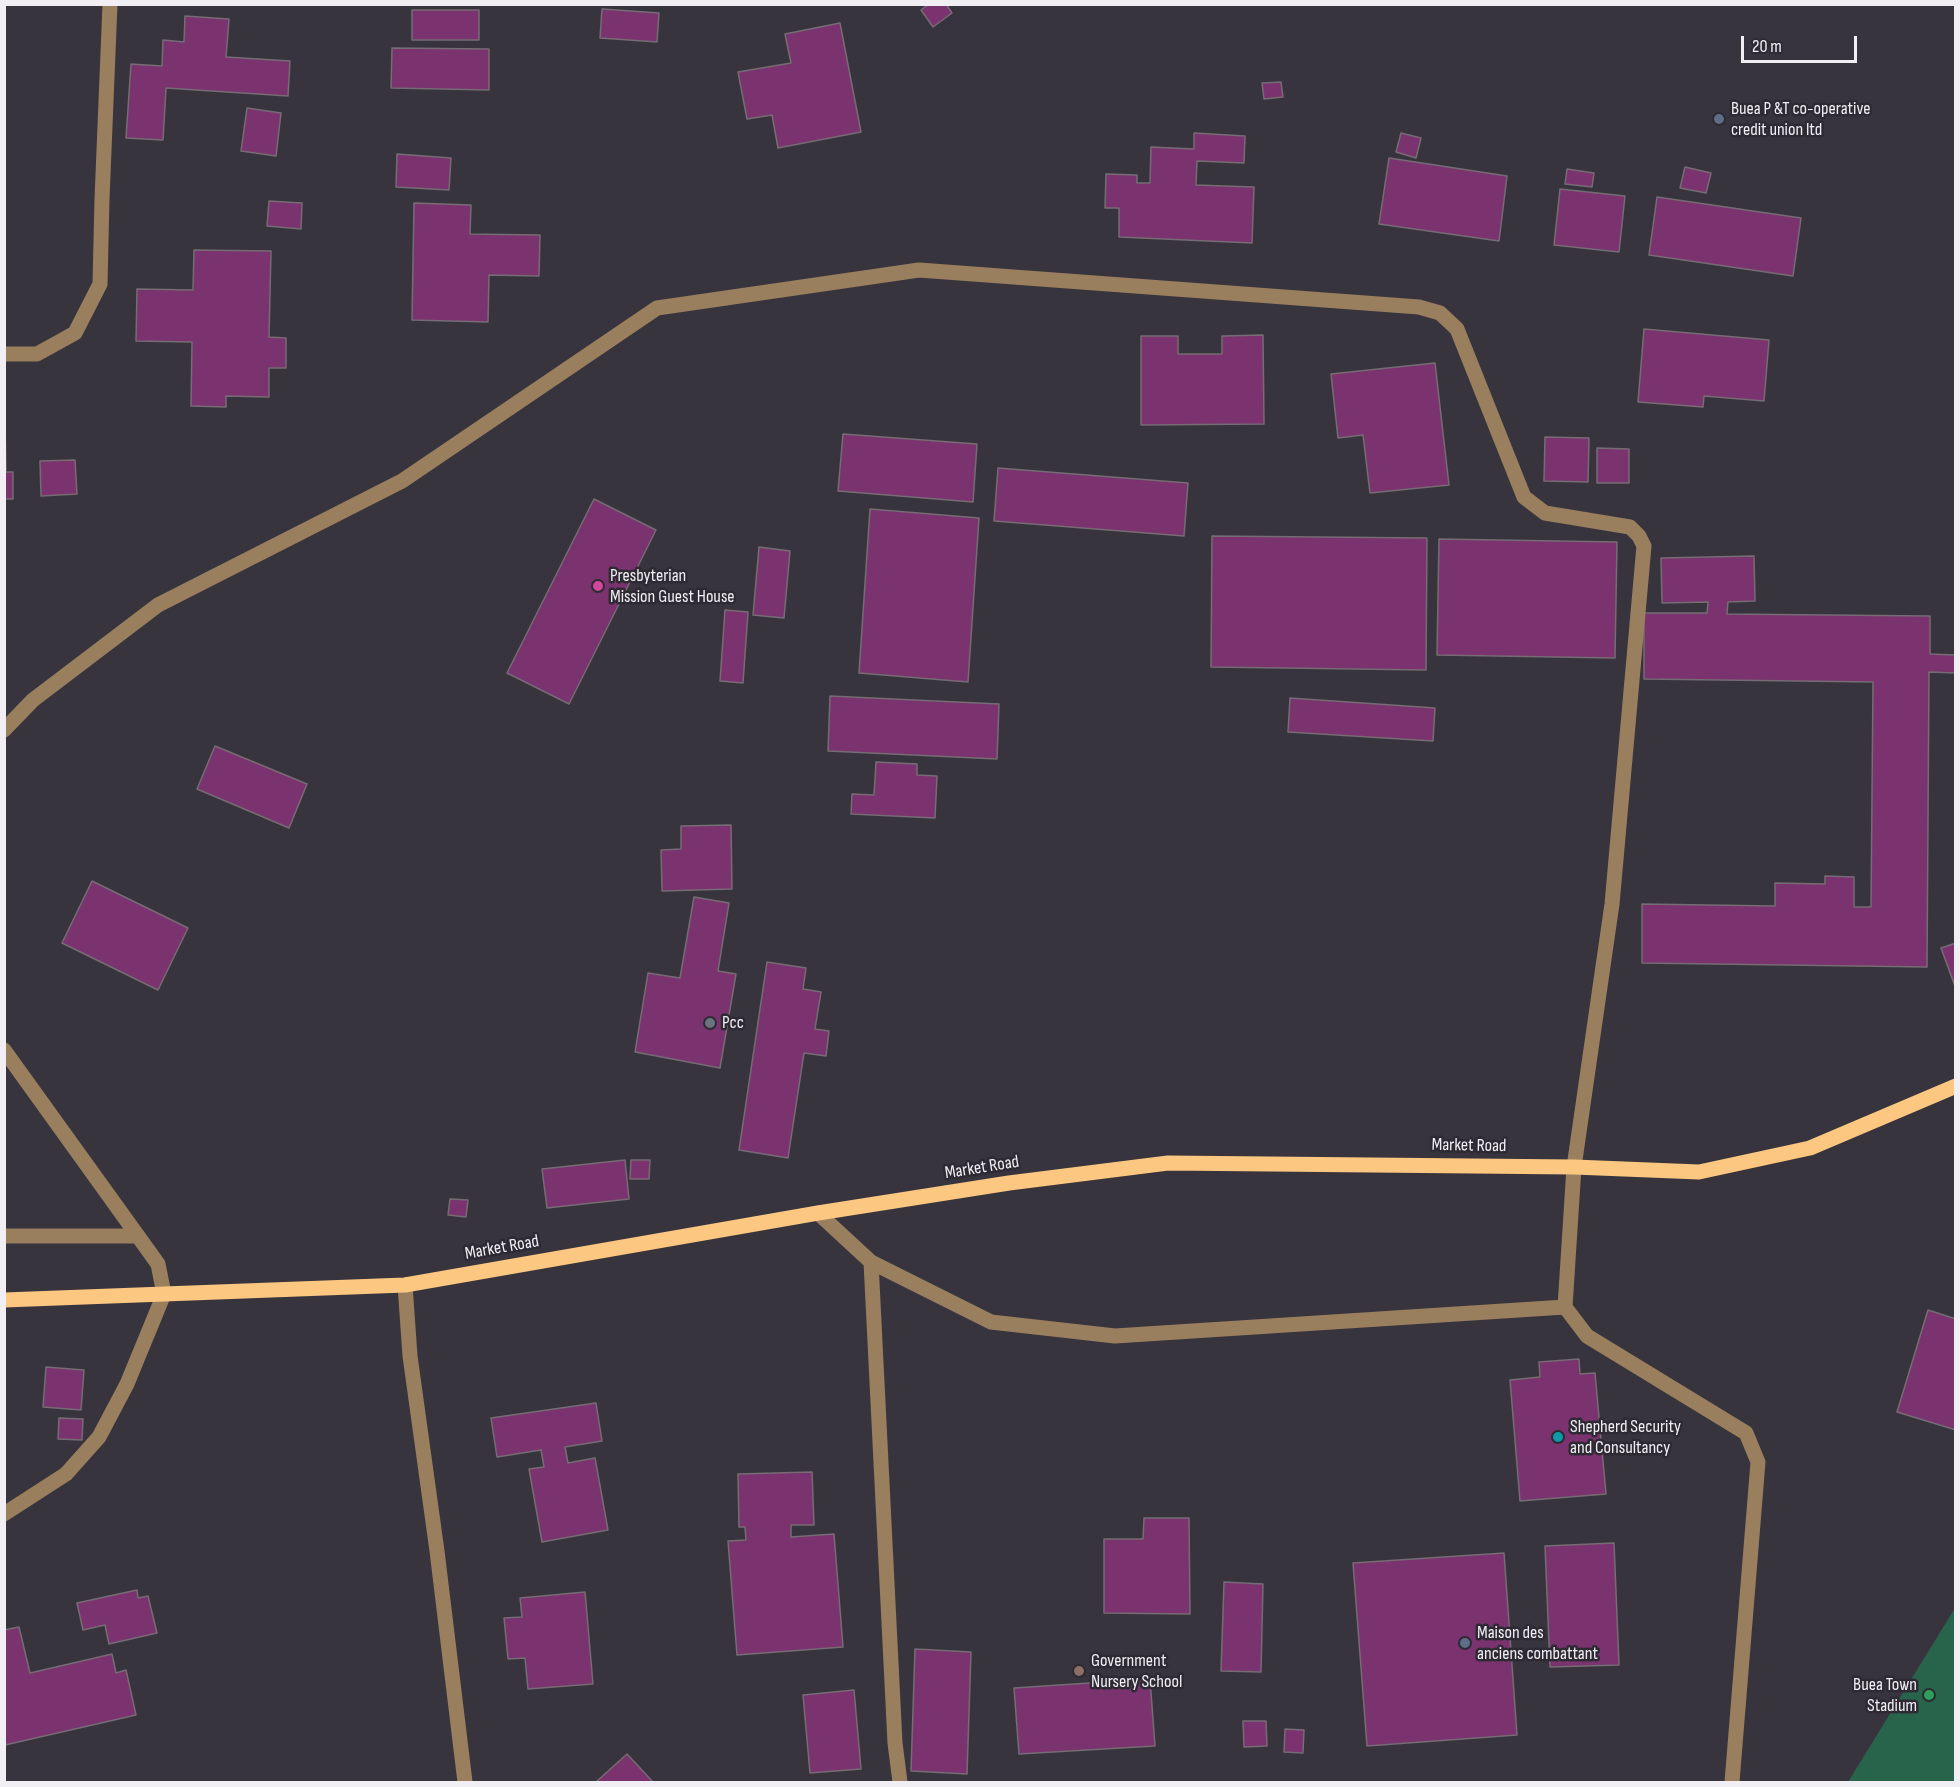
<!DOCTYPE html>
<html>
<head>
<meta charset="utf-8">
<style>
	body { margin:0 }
	#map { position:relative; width:1960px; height:1787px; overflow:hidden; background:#38343d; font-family:"Sofia Sans Condensed",sans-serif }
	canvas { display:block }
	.frame { position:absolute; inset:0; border:6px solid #f1eff4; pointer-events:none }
	.scale { position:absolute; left:1741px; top:36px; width:116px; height:27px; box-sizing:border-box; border:3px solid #f1eff4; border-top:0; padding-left:8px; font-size:18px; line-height:21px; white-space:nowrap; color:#f1eff4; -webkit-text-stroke:4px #2e2a33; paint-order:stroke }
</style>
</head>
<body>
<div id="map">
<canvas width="1960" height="1787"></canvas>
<div class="frame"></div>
<div class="scale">20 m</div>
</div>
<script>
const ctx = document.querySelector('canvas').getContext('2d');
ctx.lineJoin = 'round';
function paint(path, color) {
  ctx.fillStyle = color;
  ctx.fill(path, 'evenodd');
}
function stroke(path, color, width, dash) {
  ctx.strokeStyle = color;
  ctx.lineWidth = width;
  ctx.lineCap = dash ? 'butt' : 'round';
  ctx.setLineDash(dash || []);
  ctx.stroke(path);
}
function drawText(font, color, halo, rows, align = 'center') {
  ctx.font = font + ' "Sofia Sans Condensed",sans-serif';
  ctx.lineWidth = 5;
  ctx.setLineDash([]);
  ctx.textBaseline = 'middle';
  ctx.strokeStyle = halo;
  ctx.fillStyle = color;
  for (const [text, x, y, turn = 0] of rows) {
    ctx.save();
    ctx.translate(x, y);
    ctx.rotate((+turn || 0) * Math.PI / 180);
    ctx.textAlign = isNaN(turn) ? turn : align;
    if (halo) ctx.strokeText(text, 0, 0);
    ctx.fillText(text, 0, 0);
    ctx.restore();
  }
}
paint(new Path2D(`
	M1955,1608V1782H1848Z`), '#28634c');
const building = new Path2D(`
	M929,4H946L952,13L933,27L921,10Z
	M602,9L659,13L657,42L600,38Z
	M412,10H479V40H412Z
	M185,16L229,19L226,57L290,61L288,96L166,88L163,140L126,138L131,64L162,66L163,40L184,42Z
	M840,23L861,132L778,148L772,115L747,119L738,72L791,63L785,34Z
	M392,48L489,49V90L391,88Z
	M1281,82L1283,97L1264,99L1262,83Z
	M247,108L281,113L276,156L241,151Z
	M1194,133L1245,136L1244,163L1197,161L1196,185L1254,187L1252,243L1119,237V208H1105L1106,174L1137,175V183H1150L1151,147L1194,149Z
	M1401,133L1421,138L1416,158L1396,152Z
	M397,154L451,158L449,190L396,187Z
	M1389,158L1507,176L1499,241L1379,224Z
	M1685,167L1711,173L1706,193L1680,188Z
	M1567,169L1594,173L1592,187L1565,184Z
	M1560,189L1625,196L1619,252L1554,245Z
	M1657,197L1801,218L1793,276L1649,255Z
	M269,201L302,203L301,229L267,226Z
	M414,203L471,205L470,234L540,235L539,276L489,275L488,322L412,320Z
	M194,250L271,251L269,337L286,338V368H269V397L226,396V407L191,406L192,342L136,341L137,289L193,290Z
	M1644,329L1769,340L1764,401L1704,396L1703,407L1638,402Z
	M1263,335L1264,424L1141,425V336H1178V354H1222V336Z
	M1435,363L1449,485L1370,493L1363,435L1338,438L1331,374Z
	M4,374L6,472H13V499H4Z
	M843,434L977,444L973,502L838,491Z
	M1545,437L1589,438L1588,482L1544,481Z
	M1597,448L1629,449V483H1597Z
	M75,460L77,494L41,496L40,461Z
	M998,468L1188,483L1184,536L994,521Z
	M594,499L656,530L569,704L507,673Z
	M870,509L979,518L968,682L859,673Z
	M1212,536L1427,538L1426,670L1211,667Z
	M1439,539L1617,542L1615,658L1437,655Z
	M759,547L790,551L784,618L753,615Z
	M1754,556L1755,601L1728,602L1727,614L1930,616V654L1956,655V673L1929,672L1927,967L1642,963V904L1775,906V883L1825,884V876L1854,877V907H1871L1873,682L1644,679V613H1707L1708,602L1662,603L1661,558Z
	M725,610L748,612L743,683L720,681Z
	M830,696L999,704L997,759L828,751Z
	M1290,698L1435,708L1433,741L1288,732Z
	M215,746L307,784L289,828L197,789Z
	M876,762L917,764V775L937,776L935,818L851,814L852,794L874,795Z
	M731,825L732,889L662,891L661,850L681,849V826Z
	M92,881L188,928L158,990L62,943Z
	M694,897L729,903L718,971L736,974L720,1068L635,1052L648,973L680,978Z
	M1956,943V989L1941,948Z
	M767,962L806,968L803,989L821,992L815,1029L829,1031L826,1056L804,1053L788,1158L739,1150Z
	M625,1160L629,1199L547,1208L542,1169Z
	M631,1160H650L649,1179H630Z
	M450,1199L468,1200L466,1217L448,1215Z
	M1928,1310L1956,1319V1430L1897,1412Z
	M1579,1359L1580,1374L1595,1373L1606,1494L1520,1501L1510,1380L1540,1377L1539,1362Z
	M46,1367L84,1370L81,1410L43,1407Z
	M596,1403L602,1441L565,1447L568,1463L595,1458L608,1530L542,1542L529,1469L544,1467L541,1450L497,1457L491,1418Z
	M59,1418L83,1419L82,1440L58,1439Z
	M812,1472L814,1525H791V1537L834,1534L843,1647L737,1655L728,1541L746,1540L745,1527H739L738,1474Z
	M1144,1518H1189L1190,1614L1104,1613V1539H1143Z
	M1614,1543L1619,1665L1550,1667L1545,1546Z
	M1504,1553L1517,1735L1367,1746L1353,1563Z
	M1224,1582L1263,1584L1261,1672L1221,1671Z
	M137,1590L138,1598L148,1596L157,1633L109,1644L105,1625L83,1630L77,1603Z
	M585,1592L593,1684L528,1689L525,1658L508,1659L504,1618L522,1617L520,1598Z
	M19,1627L30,1673L112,1654L116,1673L126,1670L136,1715L5,1745L4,1630Z
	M915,1649L971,1652L967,1774L911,1771Z
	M1150,1679L1155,1746L1019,1754L1014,1688Z
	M854,1690L861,1769L810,1773L803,1695Z
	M1243,1721H1266L1267,1746L1244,1747Z
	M1285,1729L1304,1730L1303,1753L1284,1752Z
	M627,1754L653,1782H596Z`);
paint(building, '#7a336e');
stroke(building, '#766c74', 1.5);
stroke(new Path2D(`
	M4,354H37L75,333L100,284L102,199L110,4
	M4,730L33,700L158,605L402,481L657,308L919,270L1419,307L1440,313L1457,329L1524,497L1545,513L1630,527L1639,536L1644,546L1612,904L1574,1167L1565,1307L1587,1336L1746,1433L1758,1462L1732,1782
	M4,1050L158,1264L164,1294L127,1384L99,1437L66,1474L4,1514
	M818,1213L871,1262L991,1322L1115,1336L1565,1307
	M4,1236H138
	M871,1262L895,1743L900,1782
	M405,1285L410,1356L437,1551L465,1782`), '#997f5e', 15);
stroke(new Path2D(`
	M4,1300L405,1285L818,1213L1009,1183L1168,1163L1574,1167L1699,1172L1810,1148L1956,1086`), '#fbc781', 15);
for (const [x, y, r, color] of [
	[1719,119,6,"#5c6f8a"],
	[598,586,6,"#d1479c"],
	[710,1023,6,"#6b7280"],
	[1558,1437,6,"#0f9aa8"],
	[1465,1643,6,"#5c6f8a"],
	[1079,1671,6,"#8d6e63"],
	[1929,1695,6,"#2e9e5b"]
]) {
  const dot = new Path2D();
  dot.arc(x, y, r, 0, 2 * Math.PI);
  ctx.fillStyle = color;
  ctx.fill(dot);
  stroke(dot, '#2e2a33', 2);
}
drawText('18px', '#f1eff4', '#2e2a33', [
	["Buea P &T co-operative",1731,109],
	["credit union ltd",1731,130],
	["Presbyterian",610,576],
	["Mission Guest House",610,597],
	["Pcc",722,1023],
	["Shepherd Security",1570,1427],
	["and Consultancy",1570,1448],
	["Maison des",1477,1633],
	["anciens combattant",1477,1654],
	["Government",1091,1661],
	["Nursery School",1091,1682],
	["Buea Town",1917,1685,"right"],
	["Stadium",1917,1706,"right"]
], 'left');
drawText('18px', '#f1eff4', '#2e2a33', [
	["Market Road",1469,1146,1],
	["Market Road",982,1168,-9],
	["Market Road",502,1248,-10]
]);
</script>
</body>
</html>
